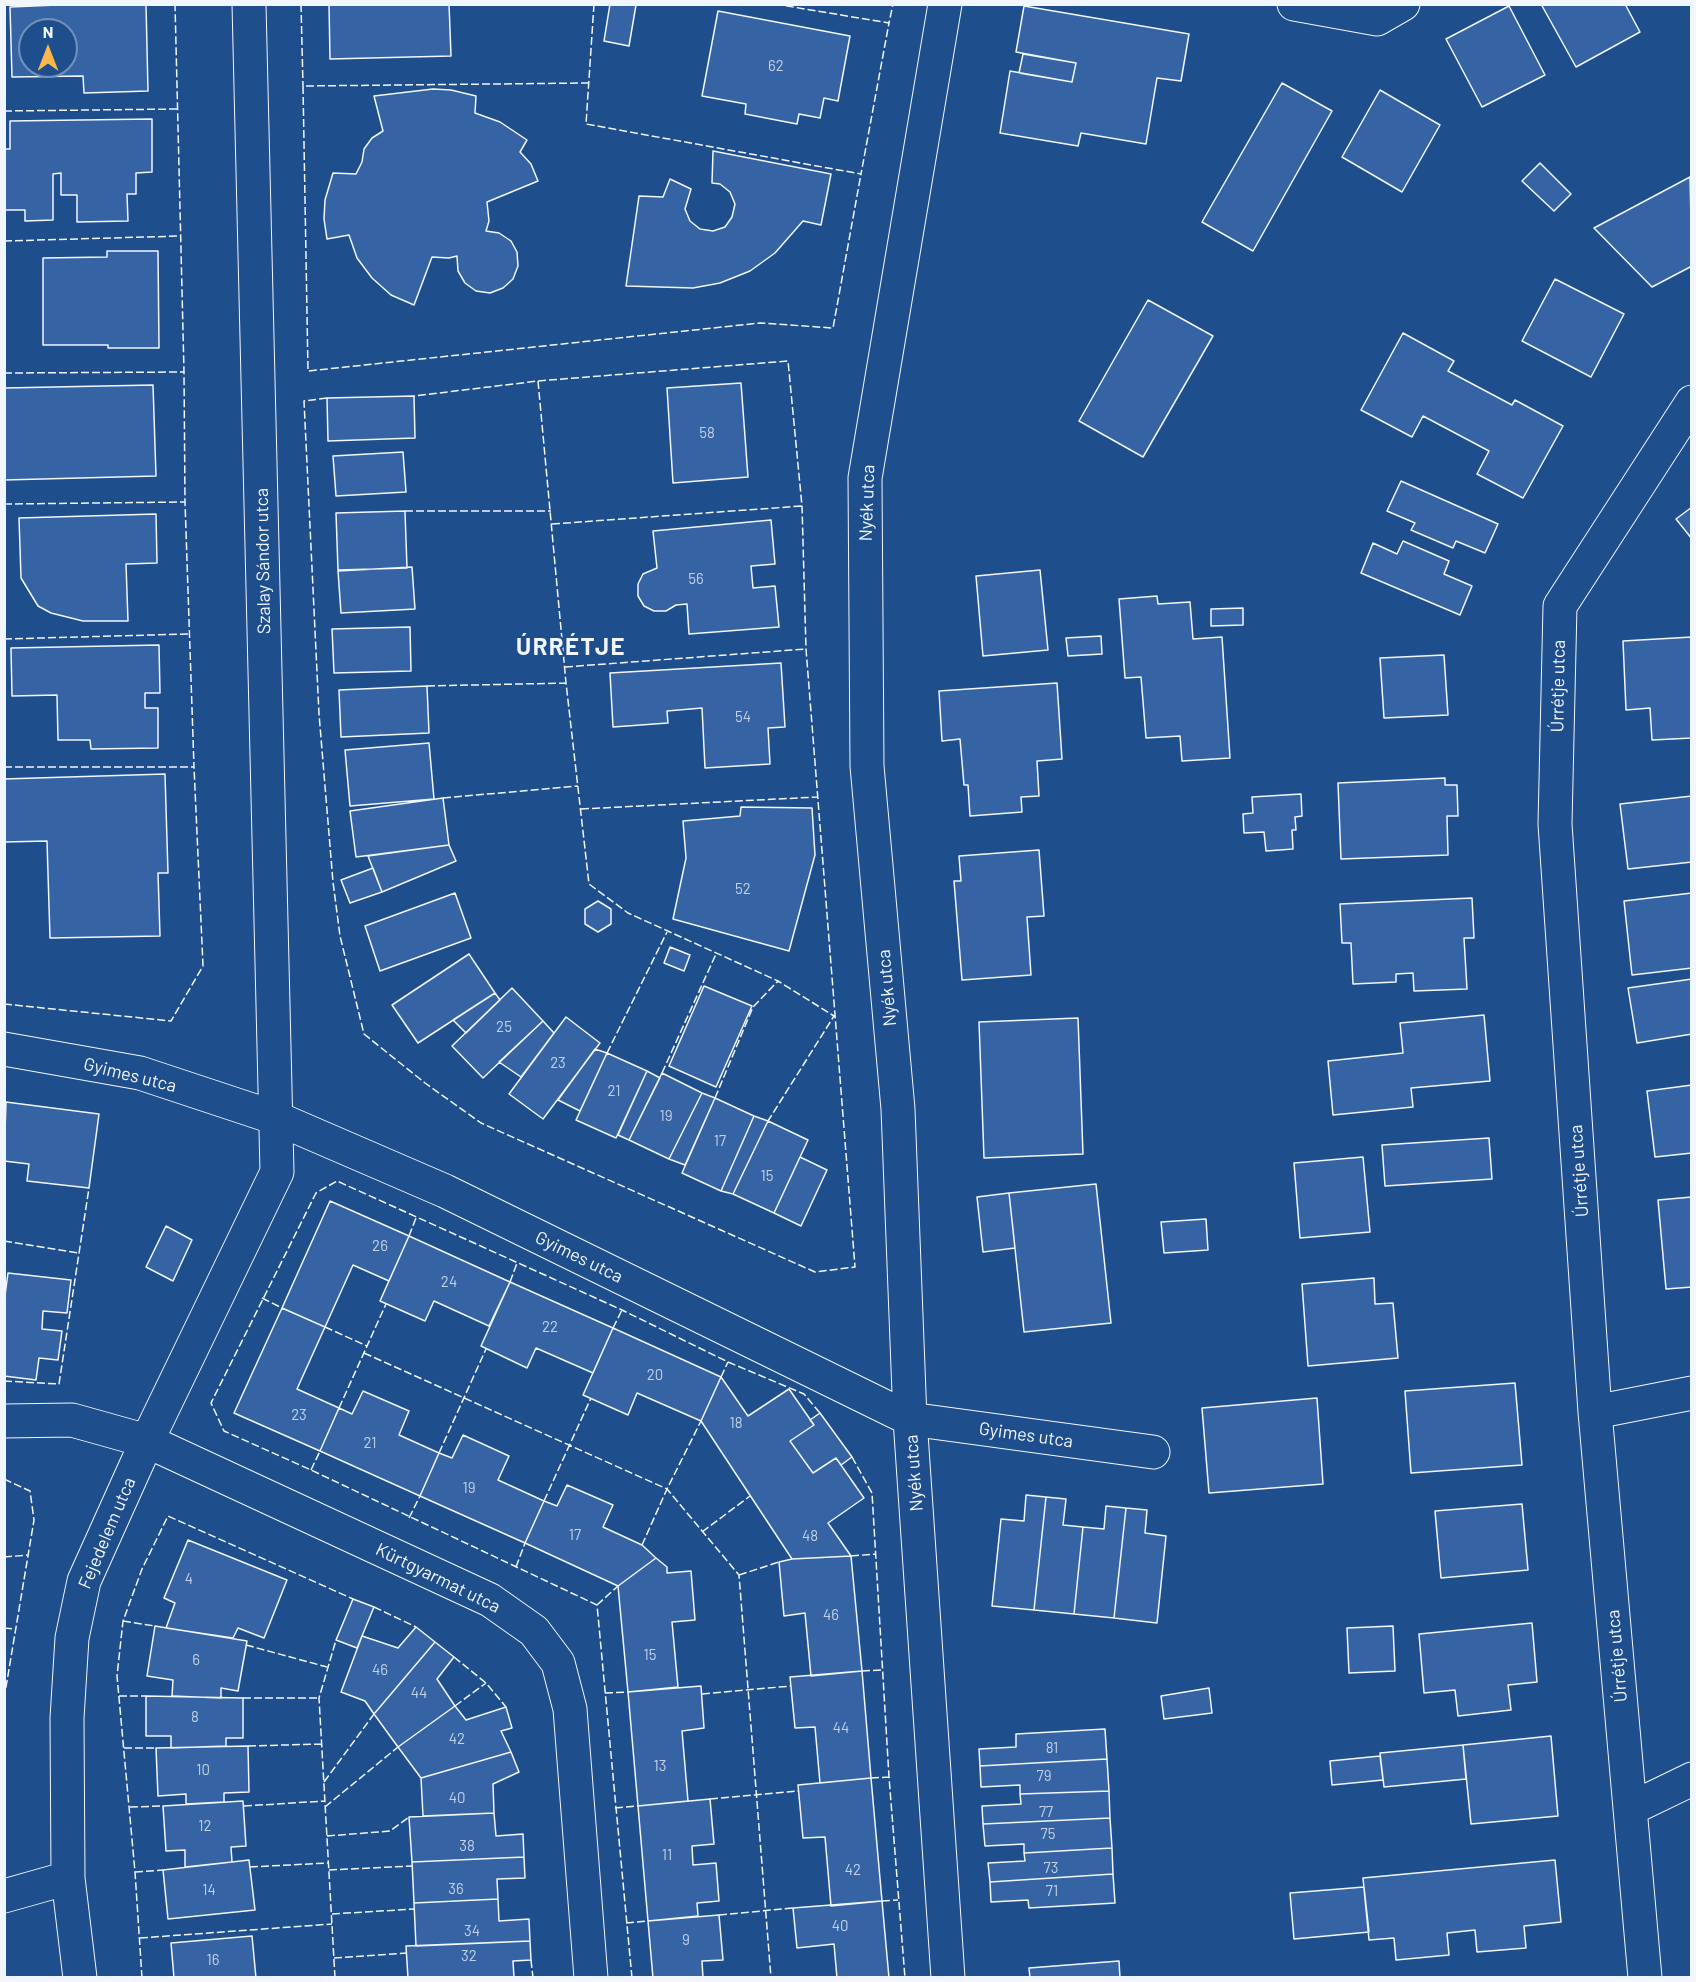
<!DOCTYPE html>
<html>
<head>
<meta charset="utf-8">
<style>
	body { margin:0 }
	#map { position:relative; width:1696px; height:1982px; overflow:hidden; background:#1f4e8c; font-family:Barlow,sans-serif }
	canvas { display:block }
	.frame { position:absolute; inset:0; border:6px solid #f2f6ff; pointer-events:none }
	.north { position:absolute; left:18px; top:18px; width:60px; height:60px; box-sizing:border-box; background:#1f4e8c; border:2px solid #7391ba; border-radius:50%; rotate:0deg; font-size:16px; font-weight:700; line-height:24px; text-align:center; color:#f2f6ff }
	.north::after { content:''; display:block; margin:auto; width:21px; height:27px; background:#ffb74d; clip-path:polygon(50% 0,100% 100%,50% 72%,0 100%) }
</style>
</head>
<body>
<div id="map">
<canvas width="1696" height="1982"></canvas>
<div class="frame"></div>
<div class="north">N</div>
</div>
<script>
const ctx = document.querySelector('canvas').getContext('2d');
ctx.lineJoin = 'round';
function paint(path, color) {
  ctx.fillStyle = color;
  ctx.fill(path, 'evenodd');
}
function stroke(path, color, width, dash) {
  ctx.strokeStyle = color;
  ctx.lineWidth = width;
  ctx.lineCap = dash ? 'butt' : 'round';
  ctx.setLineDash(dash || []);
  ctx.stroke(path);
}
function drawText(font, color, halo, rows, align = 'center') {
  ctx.font = font + ' Barlow,sans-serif';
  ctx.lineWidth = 4.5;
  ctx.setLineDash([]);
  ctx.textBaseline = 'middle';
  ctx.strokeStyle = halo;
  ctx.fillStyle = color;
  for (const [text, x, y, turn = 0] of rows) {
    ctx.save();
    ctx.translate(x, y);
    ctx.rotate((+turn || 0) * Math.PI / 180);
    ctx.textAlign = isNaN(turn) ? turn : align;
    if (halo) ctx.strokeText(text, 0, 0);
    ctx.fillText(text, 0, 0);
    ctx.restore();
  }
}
const building = new Path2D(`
	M81,4H146L148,91L84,93L83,76L12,77L10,7ZM30,30H66V66H30Z
	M329,4H449L451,56L330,59Z
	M610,4L636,5L629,46L604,41Z
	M1541,4H1625L1640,32L1576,67Z
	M1024,6L1189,34L1181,81L1157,78L1146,144L1081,133L1078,146L1000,133L1010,71L1072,82L1076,63L1016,52Z
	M1509,6L1545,75L1482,107L1446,39Z
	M718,11L850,36L838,101L824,98L820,118L799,114L797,124L745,114L746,104L702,96Z
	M1023,54L1076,63L1072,82L1019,73Z
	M1282,83L1332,111L1253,251L1202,222Z
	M433,89L451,90L476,96L475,113L500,122L527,140L520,152L531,164L538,181L487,202L489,221L486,231L499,233L511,241L517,252L518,266L513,279L503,288L490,293L476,291L465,283L458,271L457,256L449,258L432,257L414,305L391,295L372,278L357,258L349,235L327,239L324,219L325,200L333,173L356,174L362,162L364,149L372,138L383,131L374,96Z
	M1380,90L1440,125L1402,192L1342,157Z
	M152,119V172L136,173V194H127L128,221L77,222V195H61V173L53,174V220L25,221V210H4V149H10V121Z
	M713,151L831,174L821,225L803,221L775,253L750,271L720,283L693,288L626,286L639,196L663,197L670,179L691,189L685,209L690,221L700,229L713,231L725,227L732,217L735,204L730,192L720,184L712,183Z
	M1540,163L1571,194L1554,211L1522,181Z
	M1690,177L1692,266L1652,287L1594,228Z
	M107,251H158L159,348H108V345H43V258L107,257Z
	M1555,279L1624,314L1591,377L1522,341Z
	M1148,300L1213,336L1143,457L1079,421Z
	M1403,333L1454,361L1448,371L1512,405L1515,400L1563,426L1523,498L1477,474L1489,451L1423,416L1412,437L1361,410Z
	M741,383L748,477L673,483L667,388Z
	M153,385L156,476L4,480V388Z
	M414,396L415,438L328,441L327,398Z
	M403,452L406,492L336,496L333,456Z
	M1401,481L1498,524L1485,553L1456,541L1453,548L1411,530L1415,523L1387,511Z
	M1692,507V539L1676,519Z
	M405,511L407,568L338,570L336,513Z
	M156,514L157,563L126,564L128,621H83L51,613L38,606L21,578L19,518Z
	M771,520L775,564L751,566L753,588L775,586L779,627L689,634L687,604L676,605L666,611H654L644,606L638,596V584L643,574L657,568L653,531Z
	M1403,541L1449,561L1444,574L1472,586L1460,615L1361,573L1373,543L1397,554Z
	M412,567L415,609L341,613L338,571Z
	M1040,570L1048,650L983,656L976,576Z
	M1157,596L1158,604L1190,602L1193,639L1222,637L1230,758L1182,761L1180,736L1146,738L1141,677L1125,678L1119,599Z
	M1243,608V625L1211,626V609Z
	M410,627L411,671L334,673L332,629Z
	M1101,636L1102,654L1068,656L1066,638Z
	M1692,637V738L1652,740L1650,708L1626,710L1623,641Z
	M159,645L160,693H145V708H158V748L91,749L90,740H58L57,695L12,696L11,648Z
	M1444,655L1448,715L1384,718L1380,658Z
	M781,663L785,727L768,728L770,764L705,768L702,708L667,711L668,723L613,727L610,673Z
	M1057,683L1062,759L1037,761L1039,796L1021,797L1022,812L970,816L968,785H964L960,739L942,741L939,691Z
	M427,686L429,733L341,737L339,690Z
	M429,743L434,799L350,806L345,750Z
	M165,774L168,873H158L160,936L50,938L47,841L4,842V779Z
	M1445,778V785H1457L1458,816H1447L1448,855L1341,859L1338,783Z
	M1301,794L1302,816L1295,817L1296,830H1292L1293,849L1266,851L1264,832L1244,833L1243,814L1253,813L1252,797Z
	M1692,796V862L1628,869L1620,804Z
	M443,798L449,845L356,857L350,811Z
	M741,807L812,808L815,855L789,951L673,919L686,858L683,821L740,816Z
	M449,845L456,861L382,892L368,856Z
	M1039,850L1044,916L1027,917L1031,975L962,980L954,881H961L959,856Z
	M373,868L382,892L350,903L341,880Z
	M455,893L471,938L380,971L365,926Z
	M1692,893V968L1632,975L1624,901Z
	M1472,898L1474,938H1464L1467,989L1414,991L1413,973L1396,974V982L1353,984L1351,943H1342L1340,904Z
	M598,901L611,909V924L598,932L585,924V909Z
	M670,947L690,955L684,971L664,963Z
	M469,954L495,993L418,1043L392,1005Z
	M1692,979V1034L1637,1043L1628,988Z
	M704,986L752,1006L716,1087L669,1066Z
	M512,988L543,1021L483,1078L452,1046Z
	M495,993L500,1000L466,1033L453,1020Z
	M1484,1015L1490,1081L1411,1088L1413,1107L1333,1115L1328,1061L1403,1053L1400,1023Z
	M566,1017L600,1043L543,1119L509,1094Z
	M1078,1018L1083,1154L984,1158L979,1022Z
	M543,1021L554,1033L521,1077L499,1062Z
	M595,1049L607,1053L580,1111L558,1100Z
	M607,1053L647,1071L616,1138L576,1120Z
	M647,1071L660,1078L629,1140L618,1135Z
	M662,1073L702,1093L669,1159L629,1140Z
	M1692,1085V1153L1655,1157L1647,1091Z
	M702,1093L715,1098L685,1165L669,1159Z
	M715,1098L754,1116L721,1191L682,1173Z
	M6,1102L99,1114L89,1188L27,1181L29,1164L4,1161Z
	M754,1116L768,1121L733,1194L721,1191Z
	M768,1121L808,1140L774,1213L733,1194Z
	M1489,1138L1492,1179L1385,1186L1382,1145Z
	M800,1157L827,1170L801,1226L774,1213Z
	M1363,1157L1370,1232L1300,1238L1294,1163Z
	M1096,1184L1111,1323L1024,1332L1009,1193Z
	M1009,1193L1015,1248L983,1252L977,1197Z
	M1692,1197V1287L1666,1289L1658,1200Z
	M330,1201L409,1236L389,1281L353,1265L325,1327L282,1308Z
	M1206,1219L1208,1250L1164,1253L1161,1222Z
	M166,1226L192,1240L173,1281L146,1267Z
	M409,1236L510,1282L489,1326L434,1301L425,1321L380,1301Z
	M8,1273L71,1280L67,1313L43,1311L42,1329L62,1331L58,1360L39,1358L36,1380L4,1376V1303Z
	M1374,1278L1375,1304L1393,1303L1398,1358L1308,1366L1302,1284Z
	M510,1282L613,1328L593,1373L536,1348L527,1368L481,1346Z
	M282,1308L325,1327L297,1389L339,1408L320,1451L234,1413Z
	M613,1328L721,1377L701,1421L637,1393L628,1415L583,1395Z
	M721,1377L748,1416L789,1389L814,1425L790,1441L813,1473L836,1458L864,1498L828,1523L851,1556L792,1559L701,1421Z
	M1515,1383L1522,1465L1411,1473L1405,1391Z
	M363,1391L409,1411L399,1435L439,1453L420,1496L320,1451L339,1408L352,1414Z
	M1317,1398L1323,1484L1209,1493L1202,1408Z
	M820,1413L852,1457L841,1465L836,1458L813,1473L790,1441L814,1425L810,1420Z
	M463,1435L509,1456L498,1480L544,1501L525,1543L420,1496L439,1453L452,1458Z
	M567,1485L613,1505L603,1527L642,1545L656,1558L618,1586L525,1543L544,1501L557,1506Z
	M1026,1495L1046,1497L1034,1610L992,1606L1001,1519L1024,1521Z
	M1046,1497L1066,1499L1063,1525L1083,1527L1074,1614L1034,1610Z
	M1522,1504L1528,1570L1441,1578L1435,1511Z
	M1106,1506L1126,1508L1114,1618L1074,1614L1083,1527L1104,1529Z
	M1126,1508L1147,1510L1145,1533L1166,1536L1157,1623L1114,1618Z
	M188,1540L287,1580L264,1638L238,1628L233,1638L166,1628L175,1603L164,1598Z
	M851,1556L862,1671L811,1676L805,1613L784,1616L779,1562L792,1559Z
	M656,1558L667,1567V1573L691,1571L695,1620L672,1622L678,1687L628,1692L618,1586Z
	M353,1599L374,1607L357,1648L336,1640Z
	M1532,1623L1537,1682L1508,1685L1511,1710L1458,1716L1455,1690L1424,1693L1419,1634Z
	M155,1626L247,1641L238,1691L221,1688V1698L172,1696L173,1680L147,1676Z
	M1393,1626L1395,1671L1349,1673L1347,1628Z
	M416,1627L435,1642L374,1714L365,1701L341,1692L362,1636L398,1648Z
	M435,1642L454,1657L437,1679L455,1706L398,1747L374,1714Z
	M862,1671L871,1778L820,1783L815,1727L795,1728L790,1677Z
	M701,1686L704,1728L682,1731L688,1801L638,1806L628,1692Z
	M1209,1688L1212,1713L1164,1719L1161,1696Z
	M146,1696L243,1698V1738H226V1746L171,1748V1736H146Z
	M455,1706L466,1720L506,1707L512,1728L501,1731L511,1752L421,1778L398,1747Z
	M1105,1729L1107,1759L980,1766L979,1749L1016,1747V1734Z
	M1551,1736L1558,1816L1471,1824L1463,1745Z
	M1463,1745L1466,1779L1384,1787L1380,1753Z
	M248,1746L249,1792L224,1793V1802L186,1804V1794L158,1796L156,1748Z
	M511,1752L519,1772L493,1784L494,1813L423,1816L421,1778Z
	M1380,1756L1383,1780L1332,1785L1330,1761Z
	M1107,1759L1109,1791L1020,1794V1785L981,1787L980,1766Z
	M871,1778L882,1901L831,1906L825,1837L803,1838L798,1785Z
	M1109,1791L1110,1818L983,1824L982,1806L1021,1804L1020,1794Z
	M710,1799L714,1844L692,1846L693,1865L716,1863L719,1901L697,1903L698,1916L648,1921L638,1806Z
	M243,1801L246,1846L231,1847L232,1862L185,1867V1850L166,1851L163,1806Z
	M494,1813L496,1836L523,1834L524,1857L412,1862L409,1817Z
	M1110,1818L1112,1848L1024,1853V1844L985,1846L983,1824Z
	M1112,1848L1113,1874L990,1882L988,1863L1025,1861L1024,1853Z
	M524,1857L525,1878L497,1879L498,1899L414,1903L412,1862Z
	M249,1860L255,1910L168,1919L163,1870Z
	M1555,1860L1561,1922L1524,1926L1526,1948L1477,1952L1475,1930L1447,1933L1449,1955L1396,1960L1394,1938L1369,1940L1363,1878Z
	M1113,1874L1115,1903L1029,1908L1028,1900L991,1902L990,1882Z
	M1364,1887L1369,1932L1294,1939L1290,1893Z
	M498,1899L499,1921L529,1919L530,1941L416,1946L414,1903Z
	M882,1901L889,1978H837L834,1944L797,1948L793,1908Z
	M719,1915L723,1960L702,1961L703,1978H653L648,1921Z
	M252,1936L256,1978H174L171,1943Z
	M530,1941L531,1960L513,1961L514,1978H408L406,1946Z
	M1119,1961L1120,1978H1030L1029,1968Z`);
paint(building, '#3563a3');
stroke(building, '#f2f6ff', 1.5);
const minor = new Path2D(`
	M945,4L865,478L867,766L898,1109L910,1419L948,1978
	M1294,4L1377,19L1403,4
	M4,1049L140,1073L276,1118L445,1191L910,1419L1153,1452
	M1595,1412L1692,1393
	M4,1421L72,1420L147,1441L490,1600L534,1631L558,1663L570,1709L591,1978
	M1630,1809L1692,1779
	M4,1896L68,1878
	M80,1978L68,1878L67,1718L72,1638L84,1581L147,1441L277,1172L249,4
	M1645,1978L1595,1412L1555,824L1560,606L1692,402`);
stroke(minor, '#f2f6ff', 35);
stroke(minor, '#1f4e8c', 33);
stroke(new Path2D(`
	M301,4L303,86
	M594,4L586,124L861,174L889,23
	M775,4L889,23L893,4
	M589,83L303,86L308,371L760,323L833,328L861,174
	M4,111L177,109
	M4,241L181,236
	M4,373L184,372
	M538,381L566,683L589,884L628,913L778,981L834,1016L768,1121
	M327,398L304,401L319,714L333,882L340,936L364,1034L425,1083L481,1123L815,1272L855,1267L806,649L802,506L788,361L538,381L414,396
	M4,504L185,502
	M405,511H551
	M552,524L802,506
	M4,639L188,634
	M565,667L806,649
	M427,686L566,683
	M4,767H194L185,502L184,372L175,4
	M443,798L578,786
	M581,809L817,797
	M4,1004L171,1021L203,966L194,767
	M607,1053L667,932
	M662,1073L716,954
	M715,1098L753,1007L778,981
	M409,1236L416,1218
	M4,1241L79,1253
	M510,1282L517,1263
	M262,1298L282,1308
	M325,1327L367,1346
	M613,1328L622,1310
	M364,1353L667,1489L739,1575L771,1978
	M721,1377L728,1362
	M4,1381L59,1384L89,1188
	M339,1408L386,1304
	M439,1453L486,1349
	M852,1457L872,1493L889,1777L905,1978
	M311,1470L320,1451
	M4,1479L30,1491L34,1520L4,1699
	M544,1501L591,1398
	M409,1518L420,1496
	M702,1532L750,1496
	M642,1545L667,1489L701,1421
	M851,1556L876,1554
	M4,1557L29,1555
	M516,1567L525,1543
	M739,1575L779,1562
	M597,1605L618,1586
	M374,1607L416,1627
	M123,1621L155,1626
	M4,1628L16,1629
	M246,1645L327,1667
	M454,1657L486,1683L506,1707
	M862,1671L883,1670
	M605,1693L628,1692
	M702,1694L791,1686
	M119,1696H146
	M243,1698H319
	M455,1706L486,1683
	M248,1746L321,1744
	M124,1748H156
	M871,1778L889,1777
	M324,1782L374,1714
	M710,1799L798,1791
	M244,1806L325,1801
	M130,1807L163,1806
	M325,1807L398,1747
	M615,1808L638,1806
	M327,1836L390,1831L409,1817
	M250,1867L328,1863
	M329,1870L412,1866
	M135,1872L163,1870
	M882,1901L898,1900
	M332,1914L414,1909
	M719,1915L793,1908
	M626,1923L648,1921
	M140,1938L332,1924
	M334,1958L407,1953
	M531,1960L533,1978
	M142,1978L135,1872L117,1676L123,1621L142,1569L168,1516L353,1599
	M335,1978L319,1698L336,1640
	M632,1978L597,1605L311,1470L224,1431L211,1403L316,1193L337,1181L622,1310L728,1362L804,1394L820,1413`), '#f2f6ff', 1.5, [8, 3]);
drawText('15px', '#c3d1e8', null, [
	["62",776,66],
	["58",707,433],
	["56",696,579],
	["54",743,717],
	["52",743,889],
	["25",504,1027],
	["23",558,1063],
	["21",614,1091],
	["19",666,1116],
	["17",720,1141],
	["15",767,1176],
	["26",380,1246],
	["24",449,1282],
	["22",550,1327],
	["20",655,1375],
	["23",299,1415],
	["18",736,1423],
	["21",370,1443],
	["19",469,1488],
	["17",575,1535],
	["48",810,1536],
	["4",189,1579],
	["46",831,1615],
	["15",650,1655],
	["6",196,1660],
	["46",380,1670],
	["44",419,1693],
	["8",195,1717],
	["44",841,1728],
	["42",457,1739],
	["81",1052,1748],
	["13",660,1766],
	["10",203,1770],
	["79",1044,1776],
	["40",457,1798],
	["77",1046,1812],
	["12",205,1826],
	["75",1048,1834],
	["38",467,1846],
	["11",667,1855],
	["73",1051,1868],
	["42",853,1870],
	["36",456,1889],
	["14",209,1890],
	["71",1052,1891],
	["40",840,1926],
	["34",472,1931],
	["9",686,1940],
	["32",469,1956],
	["16",213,1960]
]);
drawText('18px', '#f2f6ff', '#1f4e8c', [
	["Nyék utca",867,503,-88],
	["Szalay Sándor utca",263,561,-91],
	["Úrrétje utca",1558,686,-89],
	["Nyék utca",887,988,-95],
	["Gyimes utca",130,1075,14],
	["Úrrétje utca",1579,1171,-94],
	["Gyimes utca",579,1257,26],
	["Gyimes utca",1026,1435,8],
	["Nyék utca",914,1473,-94],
	["Fejedelem utca",107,1533,-67],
	["Kürtgyarmat utca",438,1578,26],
	["Úrrétje utca",1617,1656,-95]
]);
ctx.letterSpacing = '1.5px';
drawText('bold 24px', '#f2f6ff', '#1f4e8c', [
	["ÚRRÉTJE",571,647]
]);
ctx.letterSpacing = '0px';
</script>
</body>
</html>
